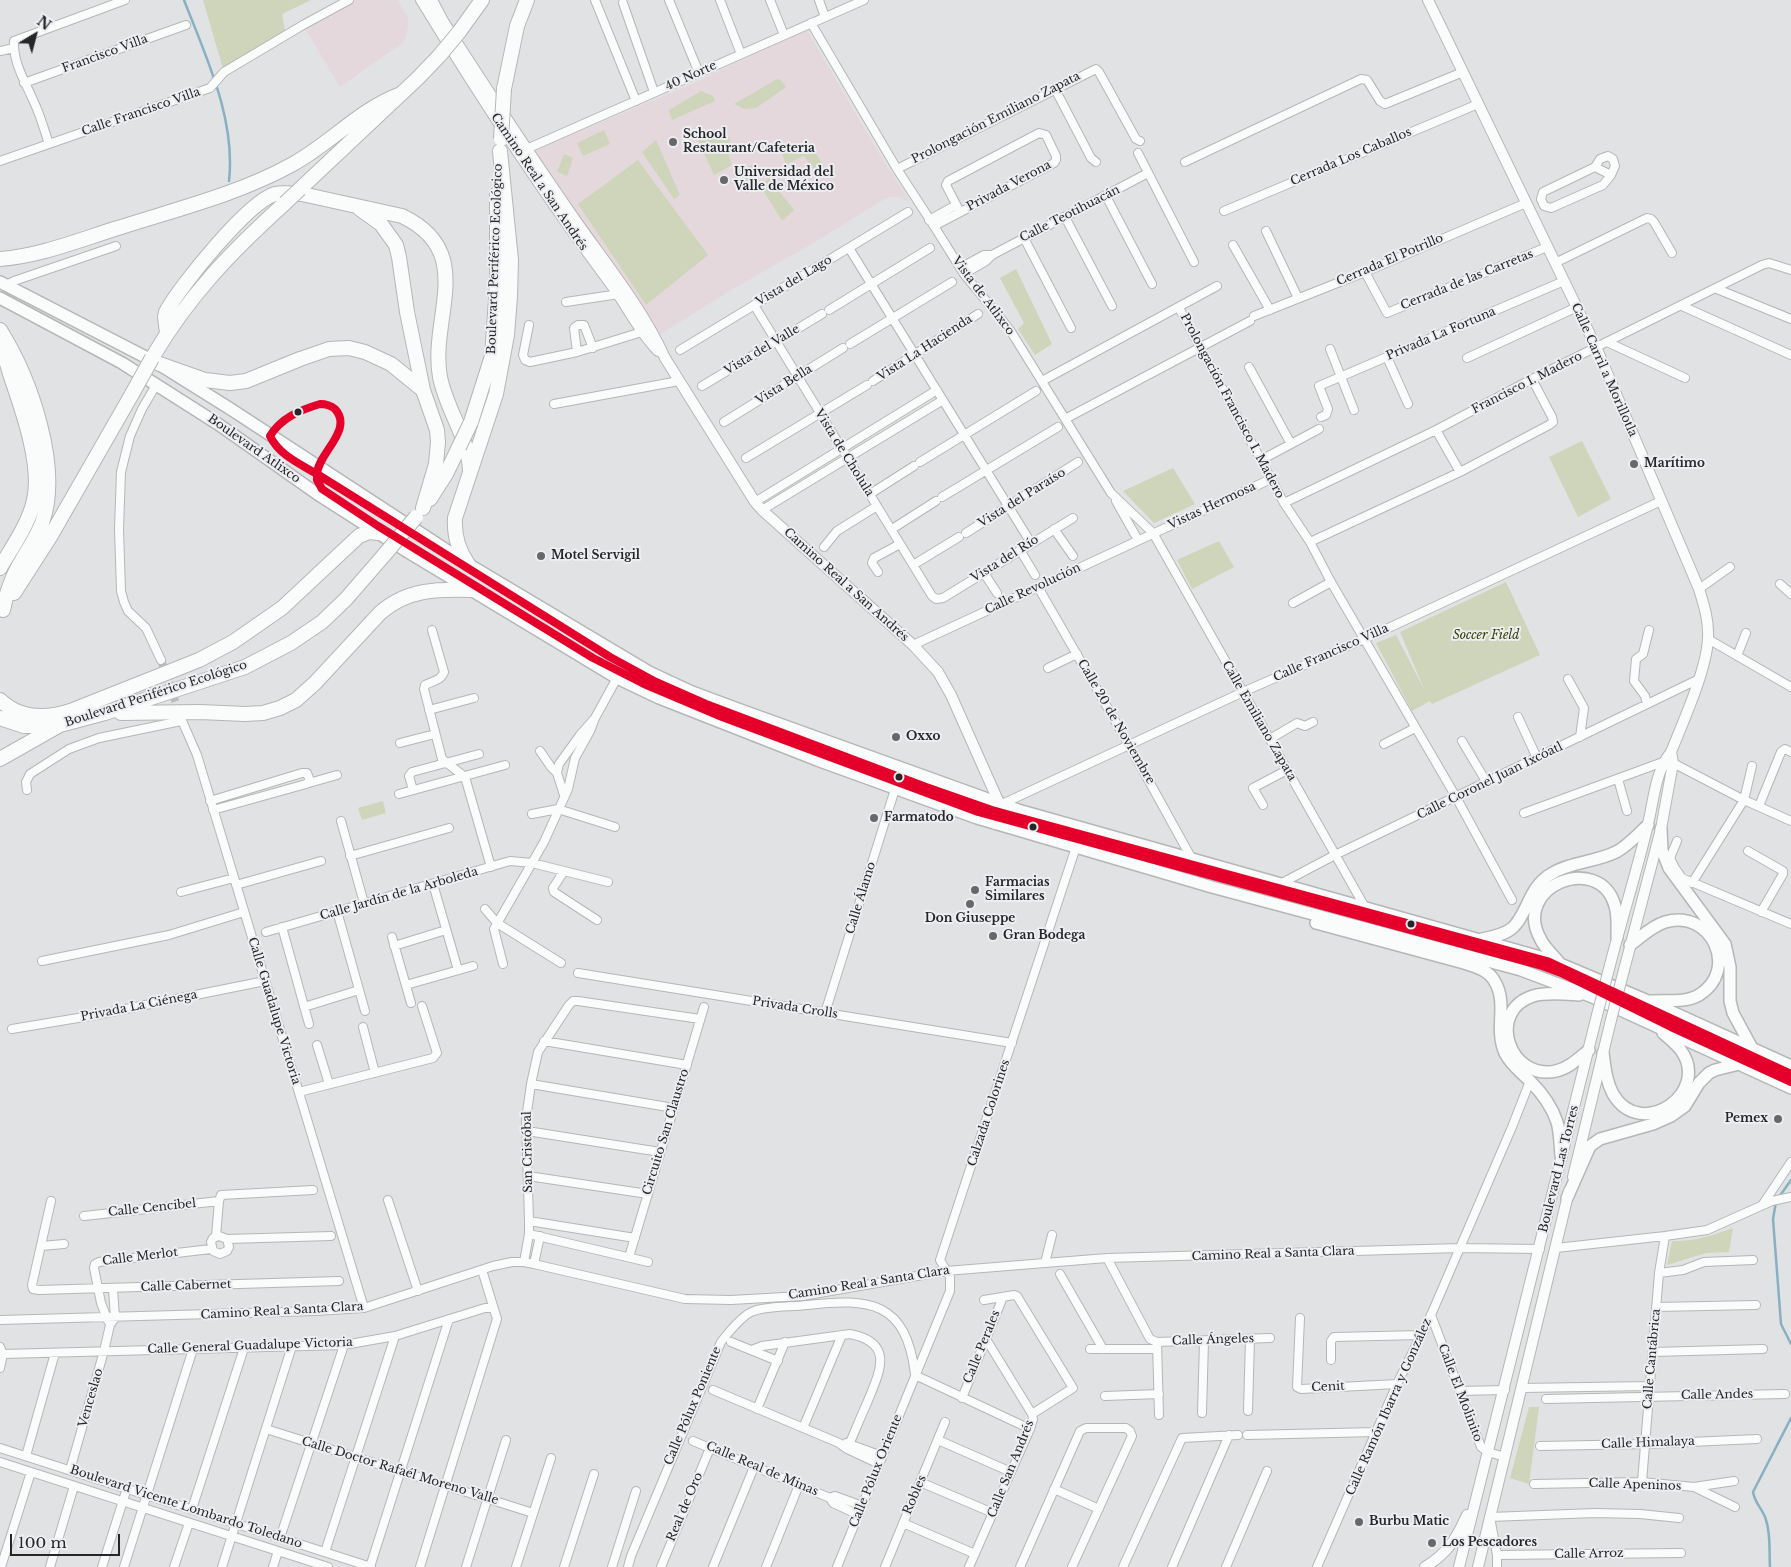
<!DOCTYPE html>
<html>
<head>
<meta charset="utf-8">
<style>
	body { margin:0 }
	#map { position:relative; width:1791px; height:1567px; overflow:hidden; background:#e1e2e4; font-family:"Libre Baskerville",serif }
	canvas { display:block }
	.north { position:absolute; left:10px; top:10px; width:50px; height:50px; -webkit-text-stroke:4px #edeef2; paint-order:stroke; rotate:37deg; font-size:14px; font-weight:700; line-height:20px; text-align:center; color:#262628 }
	.north::after { content:''; display:block; margin:auto; width:18px; height:22px; background:#262628; clip-path:polygon(50% 0,100% 100%,50% 72%,0 100%) }
	.scale { position:absolute; left:10px; top:1534px; width:110px; height:22px; box-sizing:border-box; border:2px solid #262628; border-top:0; padding-left:6px; font-size:15px; line-height:18px; white-space:nowrap; color:#262628; -webkit-text-stroke:4px #edeef2; paint-order:stroke }
</style>
</head>
<body>
<div id="map">
<canvas width="1791" height="1567"></canvas>
<div class="north">N</div>
<div class="scale">100 m</div>
</div>
<script>
const ctx = document.querySelector('canvas').getContext('2d');
ctx.lineJoin = 'round';
function paint(path, color) {
  ctx.fillStyle = color;
  ctx.fill(path, 'evenodd');
}
function stroke(path, color, width, dash) {
  ctx.strokeStyle = color;
  ctx.lineWidth = width;
  ctx.lineCap = dash ? 'butt' : 'round';
  ctx.setLineDash(dash || []);
  ctx.stroke(path);
}
function drawText(font, color, halo, rows, align = 'center') {
  ctx.font = font + ' "Libre Baskerville",serif';
  ctx.lineWidth = 4;
  ctx.setLineDash([]);
  ctx.textBaseline = 'middle';
  ctx.strokeStyle = halo;
  ctx.fillStyle = color;
  for (const [text, x, y, turn = 0] of rows) {
    ctx.save();
    ctx.translate(x, y);
    ctx.rotate((+turn || 0) * Math.PI / 180);
    ctx.textAlign = isNaN(turn) ? turn : align;
    if (halo) ctx.strokeText(text, 0, 0);
    ctx.fillText(text, 0, 0);
    ctx.restore();
  }
}
paint(new Path2D(`
	M349,0H397L408,17V27L406,38L401,44L340,87L303,25Z
	M807,30L877,150L910,202L897,197H890L883,200L810,245L733,289L659,335L533,151L694,83L774,44Z`), '#e5d8dd');
paint(new Path2D(`
	M203,0H311L282,14L286,35L224,72Z
	M777,79L782,81L786,87L756,108L745,109L734,104Z
	M701,91L713,96L715,101L672,120L669,110Z
	M604,130L610,144L583,156L577,143Z
	M694,132L730,137L729,156L732,165L714,175Z
	M656,140L680,195L674,199L642,152Z
	M809,142L826,170L819,175L804,156L786,164L782,154Z
	M564,154L573,158L567,176L557,172Z
	M638,160L708,255L646,305L578,204Z
	M753,164L762,173L747,194L733,175Z
	M769,178L794,210L782,221L760,185Z
	M1016,269L1052,344L1035,355L1018,329L1024,323L1000,278Z
	M1582,441L1611,499L1578,517L1549,457Z
	M1173,468L1195,504L1154,523L1123,491Z
	M1219,541L1234,567L1192,589L1177,560Z
	M1506,582L1540,655L1432,704L1430,701L1412,711L1376,643L1396,635L1425,691L1400,632Z
	M383,801L386,813L362,820L358,808Z
	M1733,1228L1729,1252L1706,1253L1667,1265L1672,1241C1692,1242 1714,1235 1733,1228Z
	M1529,1407H1539L1529,1484L1510,1478Z`), '#ced5ba');
stroke(new Path2D(`
	M184,0C206,57 236,119 229,181
	M1779,1197L1791,1180
	M1776,1202L1773,1219L1781,1324L1791,1344
	M1770,1567C1769,1552 1771,1534 1766,1520C1763,1509 1755,1504 1753,1492L1791,1418`), '#89b0c2', 2.5);
stroke(new Path2D(`
	M161,660L180,715`), '#bcbcbe', 8, [8, 4]);
const street = new Path2D(`
	M595,0L636,101
	M669,0L699,73
	M720,0L741,54
	M770,0L784,35
	M819,0L825,17
	M623,3L654,92
	M811,23L897,169L934,226L964,274L1010,330L1111,493L1153,533L1366,909
	M0,51L14,48
	M24,83L186,25
	M1055,89L1091,158L1096,162
	M49,144C44,129 40,114 33,100C25,81 13,63 14,41L125,0
	M522,151L864,0
	M1138,153L1194,262
	M1608,156L1613,159L1615,166L1611,175L1603,185L1551,208L1544,206L1541,199L1543,192L1595,167L1600,159Z
	M0,161L210,88L224,72L303,25L349,0
	M1185,162L1361,79L1367,80L1380,101L1385,104L1463,72
	M1595,167L1611,175
	M897,169L1096,69L1099,72L1136,139L1140,141
	M1106,196L1152,284
	M1224,211L1478,104
	M1065,217L1112,306
	M929,220L956,205
	M934,226L1054,163L1056,160V156L1046,135L1039,133L948,181L946,185L960,212
	M1266,231L1298,298
	M1024,238L1071,328
	M1233,245L1270,310
	M849,248L1031,543
	M1555,263L1647,218L1651,219L1654,222L1672,253
	M960,268L984,255H992
	M1365,272L1387,313L1547,247
	M964,274L986,261L992,255L1148,173
	M6,285L14,281L116,246
	M1717,289L1791,319
	M566,302L619,294
	M754,305L932,596L936,599L943,598L1073,518
	M1682,306L1791,355
	M1179,308L1284,503L1310,542L1331,582L1456,797L1512,900
	M829,310L930,248
	M1254,316L1365,272L1526,203
	M529,325L523,355L525,360L530,362L577,352L645,331
	M1607,342L1685,378
	M850,344L952,282
	M1330,349L1354,410
	M680,350L908,212
	M577,352L574,328L578,325H584L593,348
	M1387,357L1408,404
	M1467,358L1577,307
	M1249,367L1291,444
	M873,381L978,314
	M1042,381L1217,286
	M156,385L142,409L130,436L121,472L119,529L121,591L124,602L128,611L146,628L161,660
	M702,386L822,314
	M554,404L679,381
	M1321,417L1326,415L1328,409L1319,386L1564,281
	M1065,419L1250,321
	M724,422L843,348
	M1436,430L1460,472
	M746,458L867,385
	M1261,460L1319,429
	M920,462L1036,391
	M870,494L914,466
	M942,497L1058,427
	M1116,501L1138,540
	M755,502L937,390
	M1284,503L1436,430L1532,379L1762,265L1769,263L1791,270
	M762,510L943,400
	M892,529L936,501
	M1054,529L1073,556
	M966,533L1078,462
	M1310,542L1460,472L1549,425L1553,422L1552,417L1532,379
	M824,547L837,531L877,506
	M1020,550L1035,575
	M913,565L959,537
	M878,572L872,563L874,558L900,544
	M984,573L997,593
	M1780,584L1791,594
	M1038,587L1129,745L1192,859
	M1699,589L1730,567
	M1293,603L1331,582
	M432,630L444,672C441,681 432,681 425,685L424,689L442,759L465,777L491,867
	M1708,639L1791,687
	M913,645L1271,479
	M1737,656L1746,633
	M1048,668L1077,654
	M1568,679L1584,708L1580,737
	M1647,704L1645,696L1634,681L1636,659L1643,654L1649,630
	M429,710L474,698
	M180,716L197,755L364,1308
	M1518,717L1537,758
	M1270,739L1297,723L1305,726L1313,722
	M1462,741L1487,783
	M400,743L435,734
	M1384,744L1415,728
	M540,751L551,767L557,773
	M1618,779L1627,811
	M309,783L337,775
	M27,790L26,782L30,774L69,749L99,738L181,721
	M413,790L409,776L412,772L479,754
	M399,794L505,765
	M564,795L557,773L559,764L580,735L595,718L617,678
	M210,801L302,773H307L310,781L306,784L213,810
	M1000,805L1243,692L1382,631L1661,501
	M1263,805L1253,788L1287,770
	M1759,806L1781,752L1785,749L1791,752
	M1524,813L1663,762L1673,763L1744,800L1791,821
	M532,814L558,809L615,827
	M341,821L364,903
	M1677,841L1670,858L1675,868L1682,878L1791,924
	M1748,851L1783,871V874L1761,912
	M350,856L449,828
	M564,871L553,888L554,892L597,920
	M1692,883L1744,800L1752,766
	M433,884L458,970
	M1280,884L1335,855L1699,679
	M236,885L321,861
	M181,892L234,878
	M485,909L497,923L561,963
	M337,911L365,1011
	M282,927L309,1024
	M266,932L510,861L532,863L608,882
	M392,937L411,1003
	M394,946L446,930
	M42,961L169,935L244,912
	M503,964L494,929L544,842L568,789L575,758L590,731L595,718
	M578,973L1012,1043
	M406,985L473,966
	M304,1007L359,990
	M825,1013L896,786
	M363,1027L375,1073
	M12,1029L96,1015L265,981
	M544,1041L687,1065
	M317,1045L329,1084
	M531,1084L674,1108
	M299,1092L433,1058L437,1053L422,1006
	M527,1131L660,1152
	M528,1176L648,1194
	M388,1200L418,1291
	M51,1201L32,1285L33,1289L39,1290L339,1281
	M1763,1204L1791,1162
	M84,1216L219,1201
	M529,1221L635,1238
	M529,1234L648,1262
	M216,1236L219,1201L221,1195L313,1190
	M227,1239L229,1247L227,1251L220,1254L213,1251L211,1242L213,1238L219,1236L227,1239L331,1236
	M41,1246L64,1244
	M1556,1248L1665,1236L1707,1230L1772,1201L1791,1197
	M629,1257L704,1007
	M1107,1258L1150,1339L1157,1342
	M524,1262L529,1234V1221L526,1119L531,1084L538,1052L569,1005L573,1001H578L700,1019
	M1045,1263L1052,1235
	M534,1264L540,1236
	M1659,1273L1683,1270L1704,1262L1753,1260
	M1060,1274L1103,1349
	M984,1300L1014,1295L1017,1296L1073,1388L1032,1414
	M1656,1307L1756,1305
	M1431,1315L1481,1447L1488,1452L1505,1457
	M1300,1318L1297,1387L1301,1389L1397,1384
	M0,1320L316,1311L364,1308L493,1266L512,1262H524L534,1264L685,1299L731,1300L802,1296L946,1271L1107,1258L1460,1248L1540,1249
	M108,1321L101,1303L94,1268L95,1264L99,1262L211,1249
	M986,1339L1032,1414
	M731,1342L778,1361
	M1157,1342L1270,1338
	M1157,1342L1159,1415
	M0,1347L3,1354L0,1368
	M1090,1349H1156
	M752,1350L762,1346L850,1334C896,1343 879,1373 867,1403C860,1418 854,1434 847,1449
	M1653,1352L1763,1349
	M3,1354L344,1345L395,1336L485,1308H492
	M1331,1360V1341L1334,1337L1421,1335
	M915,1375L1030,1429
	M1522,1388L1650,1386
	M713,1390L839,1443L847,1449L879,1464
	M1459,1391L1505,1390
	M1105,1396L1159,1394
	M962,1398L1003,1297
	M1546,1399L1785,1394
	M757,1409L785,1342
	M1248,1411L1250,1339
	M1202,1413L1204,1341
	M803,1428L842,1335
	M266,1429L533,1513
	M1247,1435L1376,1432
	M938,1440L1011,1472
	M693,1441L830,1498L833,1503L859,1515
	M846,1443L882,1456
	M1540,1446L1645,1444L1757,1439
	M0,1448L371,1567
	M26,1456L55,1353
	M0,1462L328,1567
	M70,1470L104,1351L110,1325L115,1318L113,1289
	M920,1482L993,1513
	M1642,1482L1659,1273L1665,1236
	M1534,1484L1642,1482L1694,1487L1734,1481
	M1694,1487L1735,1507
	M1054,1489L1099,1509
	M830,1498L835,1496L862,1506
	M192,1509L244,1348
	M903,1523L975,1554
	M280,1538L344,1345
	M325,1552L395,1336
	M1497,1555L1681,1553
	M1,1567L31,1472
	M50,1567L74,1486
	M102,1567L127,1488
	M124,1567L193,1349
	M174,1567L189,1523
	M222,1567L292,1346
	M273,1567L278,1551
	M370,1567L449,1319
	M420,1567L497,1319L482,1270
	M466,1567L506,1440
	M516,1567L551,1458
	M564,1567L594,1474
	M612,1567L636,1491
	M628,1567L631,1556L721,1342C728,1333 743,1314 754,1311C768,1306 791,1307 807,1305C870,1298 906,1301 915,1374
	M661,1567L710,1448
	M713,1567L754,1467
	M766,1567L799,1485
	M837,1567L950,1291V1277L940,1260L1076,847
	M885,1567L945,1422
	M969,1567L1030,1429L1033,1419L1032,1414
	M1020,1567L1080,1431L1086,1428H1126L1130,1431L1132,1436L1072,1567
	M1123,1567L1182,1438L1238,1435
	M1172,1567L1229,1435
	M1226,1567L1267,1471
	M1317,1567L1397,1384L1431,1315L1512,1127L1530,1081
	M1497,1567V1555L1490,1517L1595,1513L1640,1514L1679,1518`);
const secondary = new Path2D(`
	M421,0C480,97 542,192 610,283C627,305 638,331 658,351
	M432,0L443,21C486,88 530,155 576,221C607,265 643,309 665,358L755,502L762,510L913,645L938,672L951,695L1000,805L995,824
	M1428,0L1596,347L1699,589C1704,605 1709,621 1708,638C1707,669 1683,722 1671,752C1655,772 1654,799 1648,824C1637,871 1622,918 1610,965
	M1624,970L1661,829L1673,763L1671,752
	M1573,1177L1611,1020
	M1425,1567C1448,1553 1456,1539 1467,1515
	M1459,1567L1597,1015
	M1478,1567L1569,1191`);
const primary = new Path2D(`
	M0,282L157,363L229,408L468,564L649,672L692,692L735,708L1018,810L1551,960L1648,1001L1791,1066
	M0,298L122,363L218,424L316,493L408,552L617,678L659,698L817,760L977,818L1212,887L1521,970L1590,996L1791,1088
	M1661,829L1662,850L1669,868L1725,944L1730,967V1001L1733,1013L1752,1048
	M1316,923L1464,963C1476,967 1489,970 1495,982C1508,1004 1494,1029 1505,1053C1511,1065 1521,1072 1530,1081C1541,1092 1552,1107 1557,1122C1560,1132 1560,1146 1561,1156
	M1482,939C1492,937 1503,935 1511,929C1527,917 1528,887 1551,874C1570,862 1596,862 1616,852C1628,846 1638,834 1648,825
	M1630,945C1641,937 1652,926 1665,922C1711,908 1740,970 1699,995C1686,1003 1666,1000 1650,1001
	M1558,961C1552,954 1545,948 1541,940C1510,886 1600,851 1615,906C1618,916 1617,927 1617,937
	M1579,995C1564,994 1547,992 1533,996C1486,1011 1509,1081 1556,1071C1569,1068 1579,1058 1589,1050
	M1603,1053C1605,1067 1606,1081 1613,1094C1641,1142 1713,1092 1680,1049C1675,1043 1669,1038 1663,1033
	M1567,1198L1590,1146L1600,1139L1653,1124L1671,1116L1685,1106L1699,1083L1709,1073L1715,1070L1739,1064`);
const highway = new Path2D(`
	M459,32L482,0
	M504,89L517,26L527,0
	M300,189L418,78L440,55
	M360,209L381,224L396,245L399,257L407,312L423,390
	M0,259C40,256 79,240 118,228C177,209 239,194 293,164C331,143 360,109 401,94
	M0,330C30,378 62,467 42,523C36,539 26,552 18,567C11,580 6,595 3,610
	M167,333L165,317L166,312C180,286 248,202 275,194C284,192 294,194 302,194L402,216C478,252 429,318 440,377C446,409 469,438 470,471
	M0,344C5,355 8,368 12,380C23,412 42,466 34,500C29,524 12,547 0,568
	M152,358C189,295 231,252 285,203
	M157,363L205,380L230,383L246,381L300,359L329,349L349,348L365,352L391,364L423,390L437,430L438,442L436,464L423,508
	M471,422L492,356L497,285V194
	M430,499L446,474L459,447
	M468,564C458,550 454,535 455,518L496,394L507,335L510,297L511,260L500,151
	M14,593L50,537L132,394
	M0,700C21,720 47,719 73,710L199,660L233,642L282,608L359,536L369,532L378,533
	M121,713L200,712L245,714L263,713L280,708L296,700L315,683L380,613C407,589 437,589 472,590
	M0,718L24,726H53
	M0,759L60,725L105,713L245,667L291,643L322,622L346,599L385,554`);
stroke(street, '#b6b6b7', 10);
stroke(secondary, '#b6b6b7', 12);
stroke(primary, '#b6b6b7', 14);
stroke(highway, '#b6b6b7', 16);
stroke(street, '#fafbfb', 8);
stroke(secondary, '#fafbfb', 10);
stroke(primary, '#fafbfb', 11);
stroke(highway, '#fafbfb', 14);
const secondaryBridge = new Path2D(`
	M1597,1015L1610,965
	M1611,1020L1624,970`);
const highwayBridge = new Path2D(`
	M440,55L459,32
	M501,139L504,89
	M285,203L300,189
	M132,394L152,358
	M459,447L471,422
	M385,554L416,517`);
stroke(secondaryBridge, '#b6b6b7', 12, []);
stroke(highwayBridge, '#b6b6b7', 16, []);
stroke(secondaryBridge, '#fafbfb', 10);
stroke(highwayBridge, '#fafbfb', 14);
stroke(new Path2D(`
	M320,404C326,404 330,405 335,409C354,430 318,453 317,474C300,464 279,455 270,436C281,418 300,410 320,404Z
	M317,474L610,657L656,682L706,704L926,787L992,810L1547,961L1791,1074
	M317,474V480L322,489L378,526L593,658L644,684L722,717L978,812L1542,966L1561,973L1671,1027L1791,1082`), '#e4002b', 8);
for (const [x, y, r, color] of [
	[673,142,5,"#67686a"],
	[724,180,5,"#67686a"],
	[298,412,4.5,"#262628"],
	[1634,464,5,"#67686a"],
	[541,556,5,"#67686a"],
	[896,737,5,"#67686a"],
	[899,777,4.5,"#262628"],
	[874,818,5,"#67686a"],
	[1033,827,4.5,"#262628"],
	[975,890,5,"#67686a"],
	[970,904,5,"#67686a"],
	[1411,924,4.5,"#262628"],
	[993,936,5,"#67686a"],
	[1778,1119,5,"#67686a"],
	[1359,1522,5,"#67686a"],
	[1432,1543,5,"#67686a"]
]) {
  const dot = new Path2D();
  dot.arc(x, y, r, 0, 2 * Math.PI);
  ctx.fillStyle = color;
  ctx.fill(dot);
  stroke(dot, '#edeef2', 2);
}
drawText('12px', '#262628', '#edeef2', [
	["Francisco Villa",105,54,-20],
	["40 Norte",691,76,-24],
	["Calle Francisco Villa",141,112,-19],
	["Prolongación Emiliano Zapata",996,118,-27],
	["Cerrada Los Caballos",1351,157,-23],
	["Camino Real a San Andrés",539,182,56],
	["Privada Verona",1009,186,-28],
	["Calle Teotihuacán",1070,214,-27],
	["Boulevard Periférico Ecológico",495,259,-88],
	["Cerrada El Potrillo",1390,260,-23],
	["Cerrada de las Carretas",1467,280,-22],
	["Vista del Lago",794,281,-31],
	["Vista de Atlixco",983,296,53],
	["Privada La Fortuna",1441,334,-23],
	["Vista La Hacienda",925,348,-33],
	["Vista del Valle",762,350,-31],
	["Calle Carril a Morillotla",1604,370,66],
	["Francisco I. Madero",1527,383,-27],
	["Vista Bella",784,385,-32],
	["Prolongación Francisco I. Madero",1232,406,62],
	["Boulevard Atlixco",254,449,35],
	["Vista de Cholula",844,453,58],
	["Vista del Paraíso",1022,498,-32],
	["Vistas Hermosa",1212,506,-25],
	["Vista del Río",1005,559,-32],
	["Camino Real a San Andrés",846,585,42],
	["Calle Revolución",1033,589,-25],
	["Calle Francisco Villa",1331,653,-24],
	["Boulevard Periférico Ecológico",156,694,-18],
	["Calle Emiliano Zapata",1259,721,60],
	["Calle 20 de Noviembre",1116,722,60],
	["Calle Coronel Juan Ixcóatl",1490,781,-26],
	["Calle Jardín de la Arboleda",399,894,-16],
	["Calle Álamo",861,898,-73],
	["Privada La Ciénega",139,1006,-11],
	["Privada Crolls",795,1008,9],
	["Calle Guadalupe Victoria",274,1011,73],
	["Calzada Colorines",989,1113,-72],
	["Circuito San Claustro",666,1132,-73],
	["San Cristóbal",528,1152,-91],
	["Boulevard Las Torres",1559,1169,-76],
	["Calle Cencibel",152,1208,-6],
	["Camino Real a Santa Clara",1273,1254,-2],
	["Calle Merlot",140,1257,-7],
	["Camino Real a Santa Clara",869,1283,-9],
	["Calle Cabernet",186,1286,-2],
	["Camino Real a Santa Clara",282,1311,-3],
	["Calle Ángeles",1213,1340,-2],
	["Calle General Guadalupe Victoria",250,1346,-2],
	["Calle Perales",982,1347,-68],
	["Calle Cantábrica",1652,1359,-85],
	["Cenit",1328,1387,-3],
	["Calle El Molinito",1460,1393,69],
	["Calle Andes",1717,1395,-1],
	["Venceslao",91,1398,-74],
	["Calle Pólux Poniente",693,1406,-67],
	["Calle Ramón Ibarra y González",1389,1407,-66],
	["Calle Himalaya",1648,1443,-2],
	["Calle Real de Minas",762,1469,23],
	["Calle San Andrés",1011,1469,-68],
	["Calle Doctor Rafaél Moreno Valle",400,1471,17],
	["Calle Pólux Oriente",876,1471,-68],
	["Calle Apeninos",1635,1485,2],
	["Robles",915,1495,-67],
	["Boulevard Vicente Lombardo Toledano",186,1507,18],
	["Real de Oro",685,1507,-67],
	["Calle Arroz",1589,1554,-1]
]);
drawText('bold 12px', '#262628', '#edeef2', [
	["School",683,135],
	["Restaurant/Cafeteria",683,149],
	["Universidad del",734,173],
	["Valle de México",734,187],
	["Marítimo",1644,464],
	["Motel Servigil",551,556],
	["Oxxo",906,737],
	["Farmatodo",884,818],
	["Farmacias",985,883],
	["Similares",985,897],
	["Don Giuseppe",970,919,"center"],
	["Gran Bodega",1003,936],
	["Pemex",1768,1119,"right"],
	["Burbu Matic",1369,1522],
	["Los Pescadores",1442,1543]
], 'left');
drawText('italic 12px', '#323c00', '#edeef2', [
	["Soccer Field",1486,636]
]);
</script>
</body>
</html>
